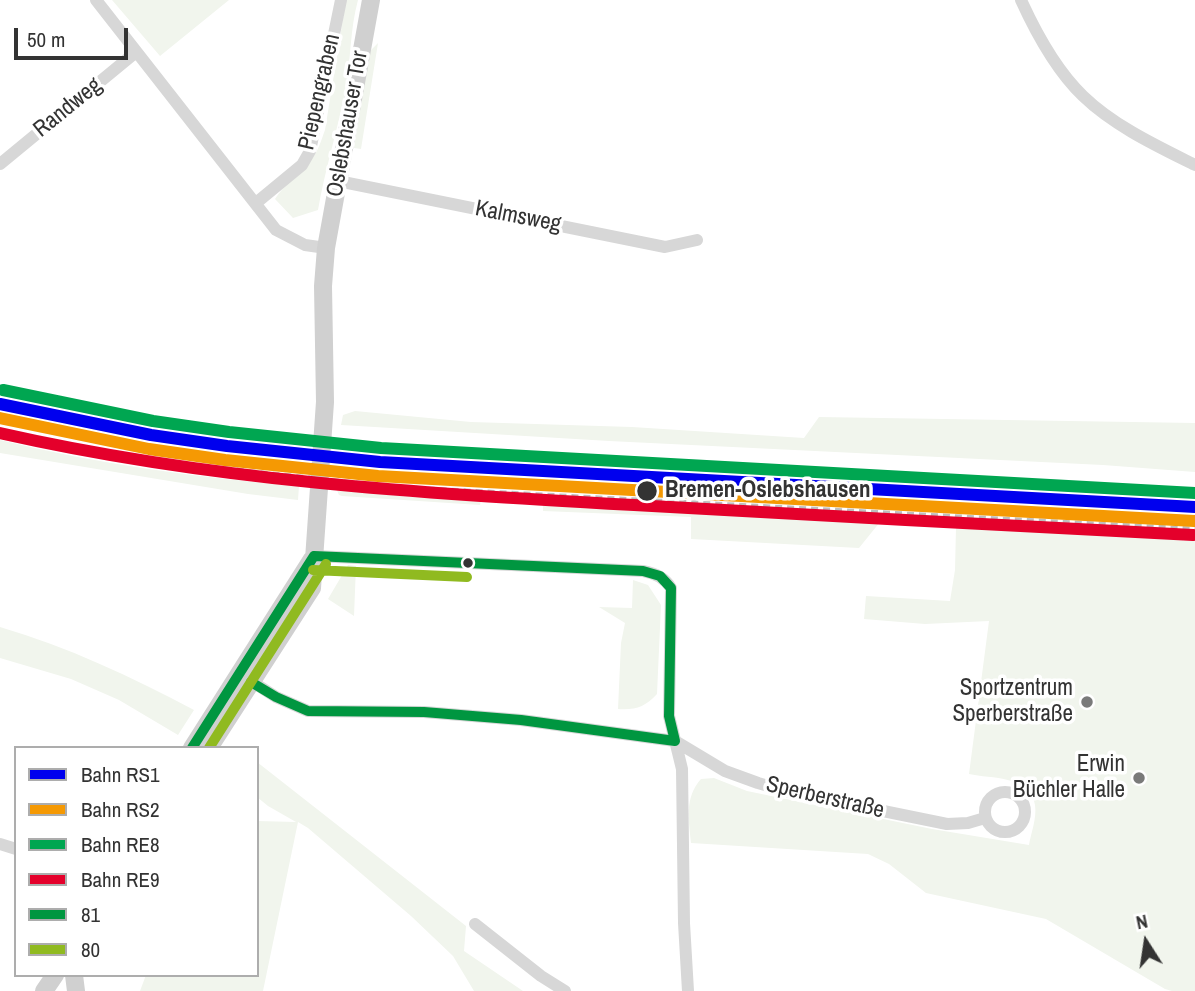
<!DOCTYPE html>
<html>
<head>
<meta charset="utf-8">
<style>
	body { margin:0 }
	#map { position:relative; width:1195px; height:991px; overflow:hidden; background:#fff; font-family:"Archivo Narrow",sans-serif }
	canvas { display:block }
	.legend { position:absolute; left:14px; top:746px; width:245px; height:231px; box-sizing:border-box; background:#fff; border:2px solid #adadad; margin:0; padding:9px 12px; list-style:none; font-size:21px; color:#333 }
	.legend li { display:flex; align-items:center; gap:14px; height:35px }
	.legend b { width:35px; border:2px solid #adadad }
	.north { position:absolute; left:1111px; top:907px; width:70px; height:70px; -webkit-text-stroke:5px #fff; paint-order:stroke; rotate:348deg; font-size:19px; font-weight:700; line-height:28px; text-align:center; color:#333 }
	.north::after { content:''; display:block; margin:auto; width:24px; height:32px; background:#333; clip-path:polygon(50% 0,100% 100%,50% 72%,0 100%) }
	.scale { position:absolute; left:14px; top:28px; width:114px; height:32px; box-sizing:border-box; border:4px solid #333; border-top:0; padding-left:9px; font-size:21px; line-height:24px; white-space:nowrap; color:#333; -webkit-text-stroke:5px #fff; paint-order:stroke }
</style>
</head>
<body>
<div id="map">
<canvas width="1195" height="991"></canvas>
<ul class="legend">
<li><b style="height:9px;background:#00e"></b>Bahn RS1</li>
<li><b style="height:9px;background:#f59903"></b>Bahn RS2</li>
<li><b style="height:9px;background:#00a651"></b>Bahn RE8</li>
<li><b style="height:9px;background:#e4002b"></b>Bahn RE9</li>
<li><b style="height:9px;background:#009640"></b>81</li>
<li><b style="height:9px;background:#90ba20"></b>80</li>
</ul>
<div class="north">N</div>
<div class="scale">50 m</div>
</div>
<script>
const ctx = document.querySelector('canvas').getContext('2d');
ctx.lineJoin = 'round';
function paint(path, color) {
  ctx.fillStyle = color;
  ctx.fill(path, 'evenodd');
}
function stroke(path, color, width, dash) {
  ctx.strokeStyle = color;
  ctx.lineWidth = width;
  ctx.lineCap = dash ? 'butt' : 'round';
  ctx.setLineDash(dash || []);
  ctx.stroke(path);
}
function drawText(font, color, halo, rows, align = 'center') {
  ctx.font = font + ' "Archivo Narrow",sans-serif';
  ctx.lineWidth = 7;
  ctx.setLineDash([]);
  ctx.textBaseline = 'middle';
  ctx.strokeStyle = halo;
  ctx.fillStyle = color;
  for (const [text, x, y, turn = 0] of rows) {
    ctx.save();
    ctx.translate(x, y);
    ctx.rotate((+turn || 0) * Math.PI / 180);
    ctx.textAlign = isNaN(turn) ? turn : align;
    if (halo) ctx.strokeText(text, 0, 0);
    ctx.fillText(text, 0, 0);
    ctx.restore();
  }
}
paint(new Path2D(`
	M112,0H229L160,56Z
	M346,0H358C350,29 351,58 346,87C338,129 325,169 318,210L293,218L275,199C284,184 300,175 310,161C318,152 321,141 325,130Z
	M378,43L361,149L354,148L368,57L371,50Z
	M355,411L471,422L632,427L804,438L819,417L1195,423V472L1103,465L609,441L341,425L343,415Z
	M0,440C98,464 199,478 299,486L298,500L248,494L0,453Z
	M336,488L495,497V501H481L480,505L342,496L339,495Z
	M543,500L833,516L843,520L880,522L859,548L691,539V517L543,511Z
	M956,527L1195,541V991H1172L1165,989L1046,919L926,893L889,864L868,854L691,843C689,820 684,798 701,779L714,778L747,791L932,829L1029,845C1031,833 1037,818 1035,805C1031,775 991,779 969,774L989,621L925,624L864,619L866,596L950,601L955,570Z
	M348,565L356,566L354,616L328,599Z
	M633,580L648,585L661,605L657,694C645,707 636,710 618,709L621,643L625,623L599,607L632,608Z
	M0,627C68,647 132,677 194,710L178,735L119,700L71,679L0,658Z
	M257,762L466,926L464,951L523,991H474L453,956L411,916L308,828L298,822L263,991H140L146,975H257V821L296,822L268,806L257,797Z`), '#f1f5ed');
stroke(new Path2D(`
	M96,0L276,230L305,245L326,248
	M1021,0C1036,33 1057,71 1083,96C1114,126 1157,146 1195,165
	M0,164L136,52
	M338,181L665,247L697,240
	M256,203L302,165L310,151L341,0
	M314,556L643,571C655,573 665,578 671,588L669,716L682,769L684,923L688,991
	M245,677L276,697L308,711L424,712L521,720L675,741L725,771L758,783L785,791L947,824L968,823L985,818
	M985 812a20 20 0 1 1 40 0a20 20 0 1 1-40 0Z
	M0,844L16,849
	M475,924L541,976L565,991`), '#d7d7d7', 12);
stroke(new Path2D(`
	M192,748L312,559
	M209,748L312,588L325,402L323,286L326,248L371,0
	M74,975L76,991
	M44,991L55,975`), '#d0d0d0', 18);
stroke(new Path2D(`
	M0,431L34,440L164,462L395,487L1195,529`), '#bebebe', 4.5, [7, 5]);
stroke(new Path2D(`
	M314,556L643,571L660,576L671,588L669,716L675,741
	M251,682L276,697L308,711L424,712L521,720L675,741
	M192,748L314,556`), '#009640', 10);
stroke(new Path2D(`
	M313,570L467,577
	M209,748L326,564`), '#90ba20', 10);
stroke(new Path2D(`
	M0,404L151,435L227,446L380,462L1195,507`), '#00e', 12);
stroke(new Path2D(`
	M0,418L149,449L225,460L378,476L1194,521`), '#f59903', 12);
stroke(new Path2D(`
	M3,390L153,421L229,432L381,448L1195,493`), '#00a651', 12);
stroke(new Path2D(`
	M0,433C212,481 418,493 634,505C820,516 1007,525 1193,535`), '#e4002b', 12);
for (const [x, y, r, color] of [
	[647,491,11,"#333"],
	[468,563,6,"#333"],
	[1087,702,7,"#7a7a7a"],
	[1139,778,7,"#7a7a7a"]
]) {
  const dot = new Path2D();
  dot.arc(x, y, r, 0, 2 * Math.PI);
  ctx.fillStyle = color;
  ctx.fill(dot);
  stroke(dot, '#fff', 2.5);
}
drawText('23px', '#333', '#fff', [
	["Piepengraben",320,92,-77],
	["Randweg",68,108,-39],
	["Oslebshauser Tor",348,124,-80],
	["Kalmsweg",518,217,11],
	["Sperberstraße",825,798,13]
]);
drawText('bold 23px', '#333', '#fff', [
	["Bremen-Oslebshausen",665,491]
], 'left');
drawText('23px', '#333', '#fff', [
	["Sportzentrum",1073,689],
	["Sperberstraße",1073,715],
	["Erwin",1125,765],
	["Büchler Halle",1125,791]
], 'right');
</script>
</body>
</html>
